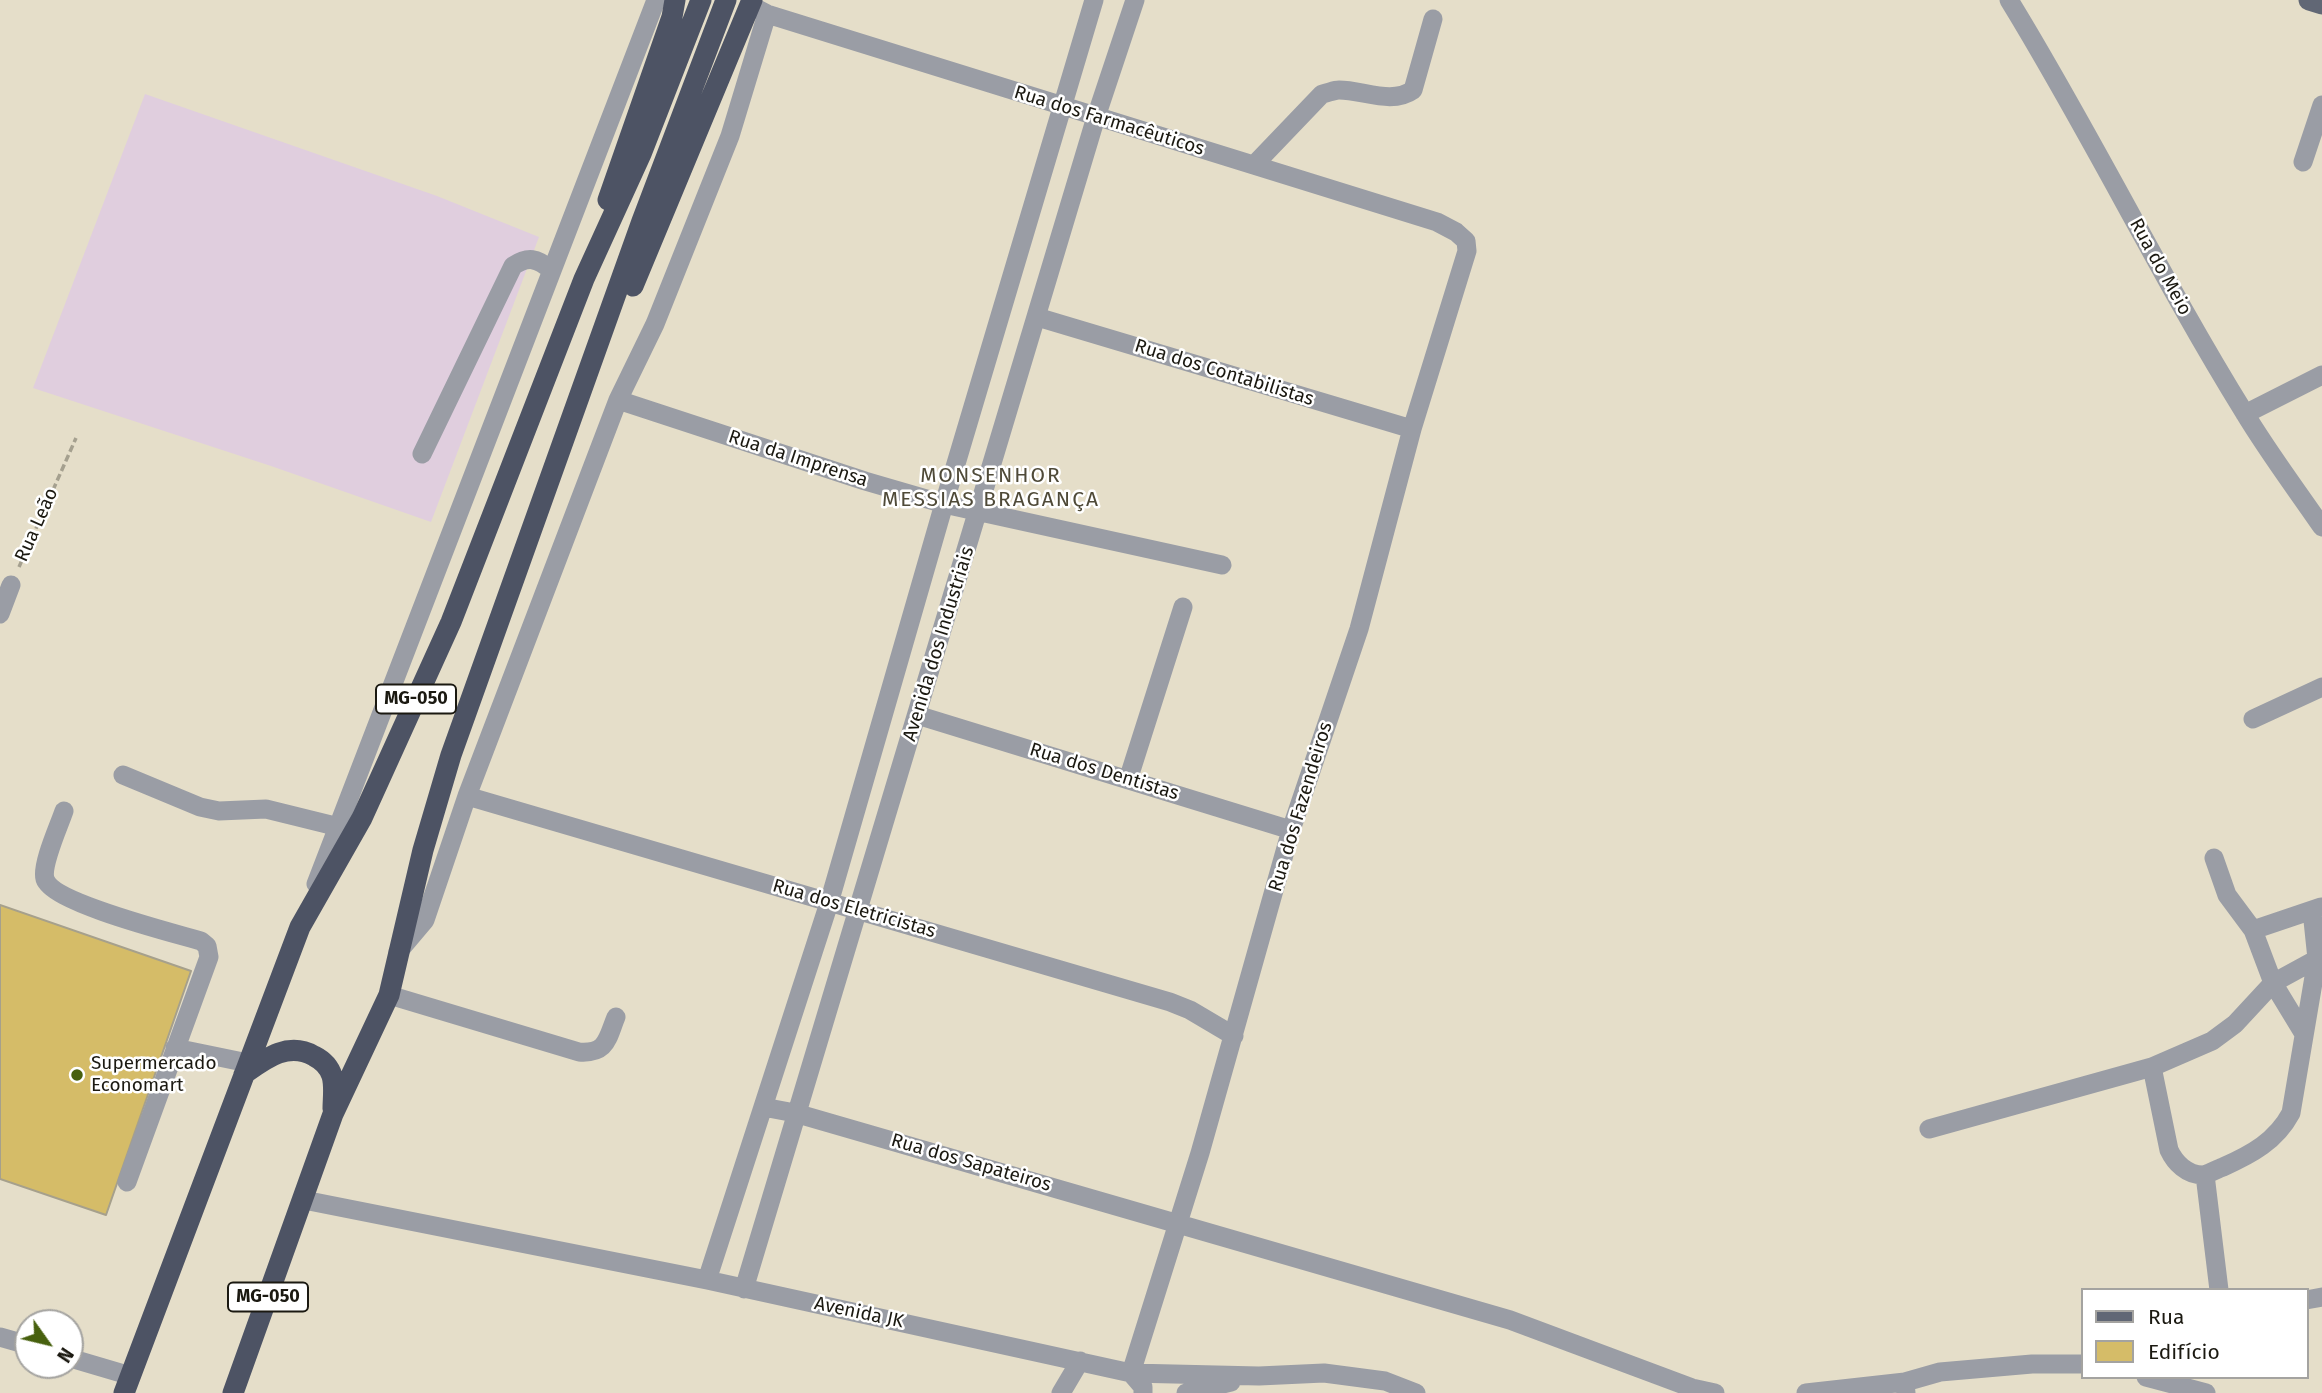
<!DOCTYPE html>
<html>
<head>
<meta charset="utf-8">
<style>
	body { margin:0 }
	#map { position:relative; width:2322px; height:1393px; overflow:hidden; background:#e5dec9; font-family:"Fira Sans",sans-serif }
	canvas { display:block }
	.legend { position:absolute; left:2081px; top:1288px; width:228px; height:91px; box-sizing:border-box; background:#fff; border:2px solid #a4a3a0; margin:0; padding:9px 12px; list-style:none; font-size:21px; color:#1b1911 }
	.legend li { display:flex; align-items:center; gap:14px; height:35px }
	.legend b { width:35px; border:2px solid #a4a3a0 }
	.north { position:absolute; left:14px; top:1309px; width:70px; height:70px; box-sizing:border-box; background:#fff; border:2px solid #a4a3a0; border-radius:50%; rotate:124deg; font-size:19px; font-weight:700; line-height:28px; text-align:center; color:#1b1911 }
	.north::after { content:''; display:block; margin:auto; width:24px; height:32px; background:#47600e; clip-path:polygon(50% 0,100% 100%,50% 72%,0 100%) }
</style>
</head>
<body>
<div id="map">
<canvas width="2322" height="1393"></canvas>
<ul class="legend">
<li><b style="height:9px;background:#616775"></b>Rua</li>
<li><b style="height:19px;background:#d5bc68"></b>Edifício</li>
</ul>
<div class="north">N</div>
</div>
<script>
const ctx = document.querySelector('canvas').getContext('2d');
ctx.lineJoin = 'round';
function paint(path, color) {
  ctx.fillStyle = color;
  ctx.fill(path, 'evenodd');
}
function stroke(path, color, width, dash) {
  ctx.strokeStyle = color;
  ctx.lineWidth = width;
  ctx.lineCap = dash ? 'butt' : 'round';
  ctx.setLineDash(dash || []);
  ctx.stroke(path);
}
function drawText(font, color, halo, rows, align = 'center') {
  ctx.font = font + ' "Fira Sans",sans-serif';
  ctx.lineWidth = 5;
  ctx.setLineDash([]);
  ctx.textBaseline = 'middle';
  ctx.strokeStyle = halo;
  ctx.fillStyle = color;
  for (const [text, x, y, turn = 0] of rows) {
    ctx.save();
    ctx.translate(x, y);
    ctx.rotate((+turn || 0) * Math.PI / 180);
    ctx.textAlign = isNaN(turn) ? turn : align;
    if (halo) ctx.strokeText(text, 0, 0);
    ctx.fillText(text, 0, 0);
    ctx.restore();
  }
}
paint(new Path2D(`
	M145,94L437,196L539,237L431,522L271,466L33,388Z`), '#e0cede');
const building = new Path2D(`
	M0,905L191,971L106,1215L0,1179Z`);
paint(building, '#d5bc68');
stroke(building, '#a6a08c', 2);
stroke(new Path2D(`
	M19,567L76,438`), '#a5a08f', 3.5, [7, 3.5]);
stroke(new Path2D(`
	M2009,0C2092,135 2161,278 2244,412C2268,452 2296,489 2322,527
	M750,5L767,14L1437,222L1456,232L1466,241L1467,251L1412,429L1359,629L1291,830L1200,1153L1131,1373L1143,1387V1393
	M2303,162L2322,105
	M1254,165L1322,94C1328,93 1334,90 1339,90C1363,90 1392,105 1413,90L1433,19
	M1037,317L1412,429
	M618,400L865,481L944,504L1222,565
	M2245,414L2322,375
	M422,454L513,266C528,256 537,258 551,270
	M0,614L11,585
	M917,715L1291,830
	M2253,719L2322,687
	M123,775L200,807L219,811L266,809L339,827
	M1128,780L1183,607
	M467,796L1170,1002L1190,1010L1234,1036
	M64,811C59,826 41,865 45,879C53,903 174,933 201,941L207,946L209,957L205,968L127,1182
	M2214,858L2227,895L2253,930L2273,983L2304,1034
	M316,884L656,0
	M2253,930L2321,907
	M398,952L425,920L467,796L618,400L655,324L730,136L767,14
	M389,995L579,1052C607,1054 607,1039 616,1017
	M175,1048L248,1063
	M2152,1067L2169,1150C2175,1163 2187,1175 2203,1175C2209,1174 2217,1169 2223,1167C2252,1154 2276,1141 2291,1113L2317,959L2312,911
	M763,1107L795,1113L1510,1320L1692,1388L1715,1393
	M1929,1129L2152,1067L2212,1041L2235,1024L2273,983L2317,959
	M2205,1175L2219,1290
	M304,1200L707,1280L1131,1373L1259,1376L1324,1373L1385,1381L1416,1393
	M707,1280L829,903L944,504L1094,0
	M744,1289L1096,117L1135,0
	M2306,1300L2322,1297
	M0,1337L28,1345
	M70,1358L131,1376
	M2146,1377L2206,1393
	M1061,1393L1080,1361
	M1186,1393L1231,1382
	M1806,1393L1905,1382
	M1906,1393L1905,1382L1940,1372L2032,1364H2082`), '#9a9da5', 19);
stroke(new Path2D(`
	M2309,0L2322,4`), '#616775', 21);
stroke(new Path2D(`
	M608,200L672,17L675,0
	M633,286L752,0
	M244,1074C265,1059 288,1041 314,1056C322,1060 329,1066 332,1076C335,1086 333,1098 333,1109
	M124,1393L300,927L362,818L451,622L584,279L641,154L701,0
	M233,1393L333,1114L389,995L423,850L451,755L642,221L726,0`), '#4d5364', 21);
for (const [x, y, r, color] of [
	[77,1075,7,"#47600e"]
]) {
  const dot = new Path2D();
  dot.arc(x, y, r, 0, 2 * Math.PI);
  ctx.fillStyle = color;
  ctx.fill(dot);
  stroke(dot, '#fff', 2.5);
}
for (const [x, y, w] of [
	[416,699,80],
	[268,1297,80]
]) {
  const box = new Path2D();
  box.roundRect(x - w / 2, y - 14.5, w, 29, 5);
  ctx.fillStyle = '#fff';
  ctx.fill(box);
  stroke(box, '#1b1911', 2);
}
drawText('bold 18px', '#1b1911', null, [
	["MG-050",416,699],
	["MG-050",268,1297]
]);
drawText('19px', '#1b1911', '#fff', [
	["Rua dos Farmacêuticos",1109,121,17],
	["Rua do Meio",2160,267,61],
	["Rua dos Contabilistas",1224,373,17],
	["Rua da Imprensa",798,459,18],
	["Rua Leão",37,525,-66],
	["Avenida dos Industriais",939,644,-73],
	["Rua dos Dentistas",1104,772,17],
	["Rua dos Fazendeiros",1301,807,-73],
	["Rua dos Eletricistas",854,909,16],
	["Rua dos Sapateiros",971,1163,16],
	["Avenida JK",859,1313,12]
]);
drawText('19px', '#1b1911', '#fff', [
	["Supermercado",91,1064],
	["Economart",91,1086]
], 'left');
ctx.letterSpacing = '2px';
drawText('21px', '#4f4a38', '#fff', [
	["MONSENHOR",991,476],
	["MESSIAS BRAGANÇA",991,500]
]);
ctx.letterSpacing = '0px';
</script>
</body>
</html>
